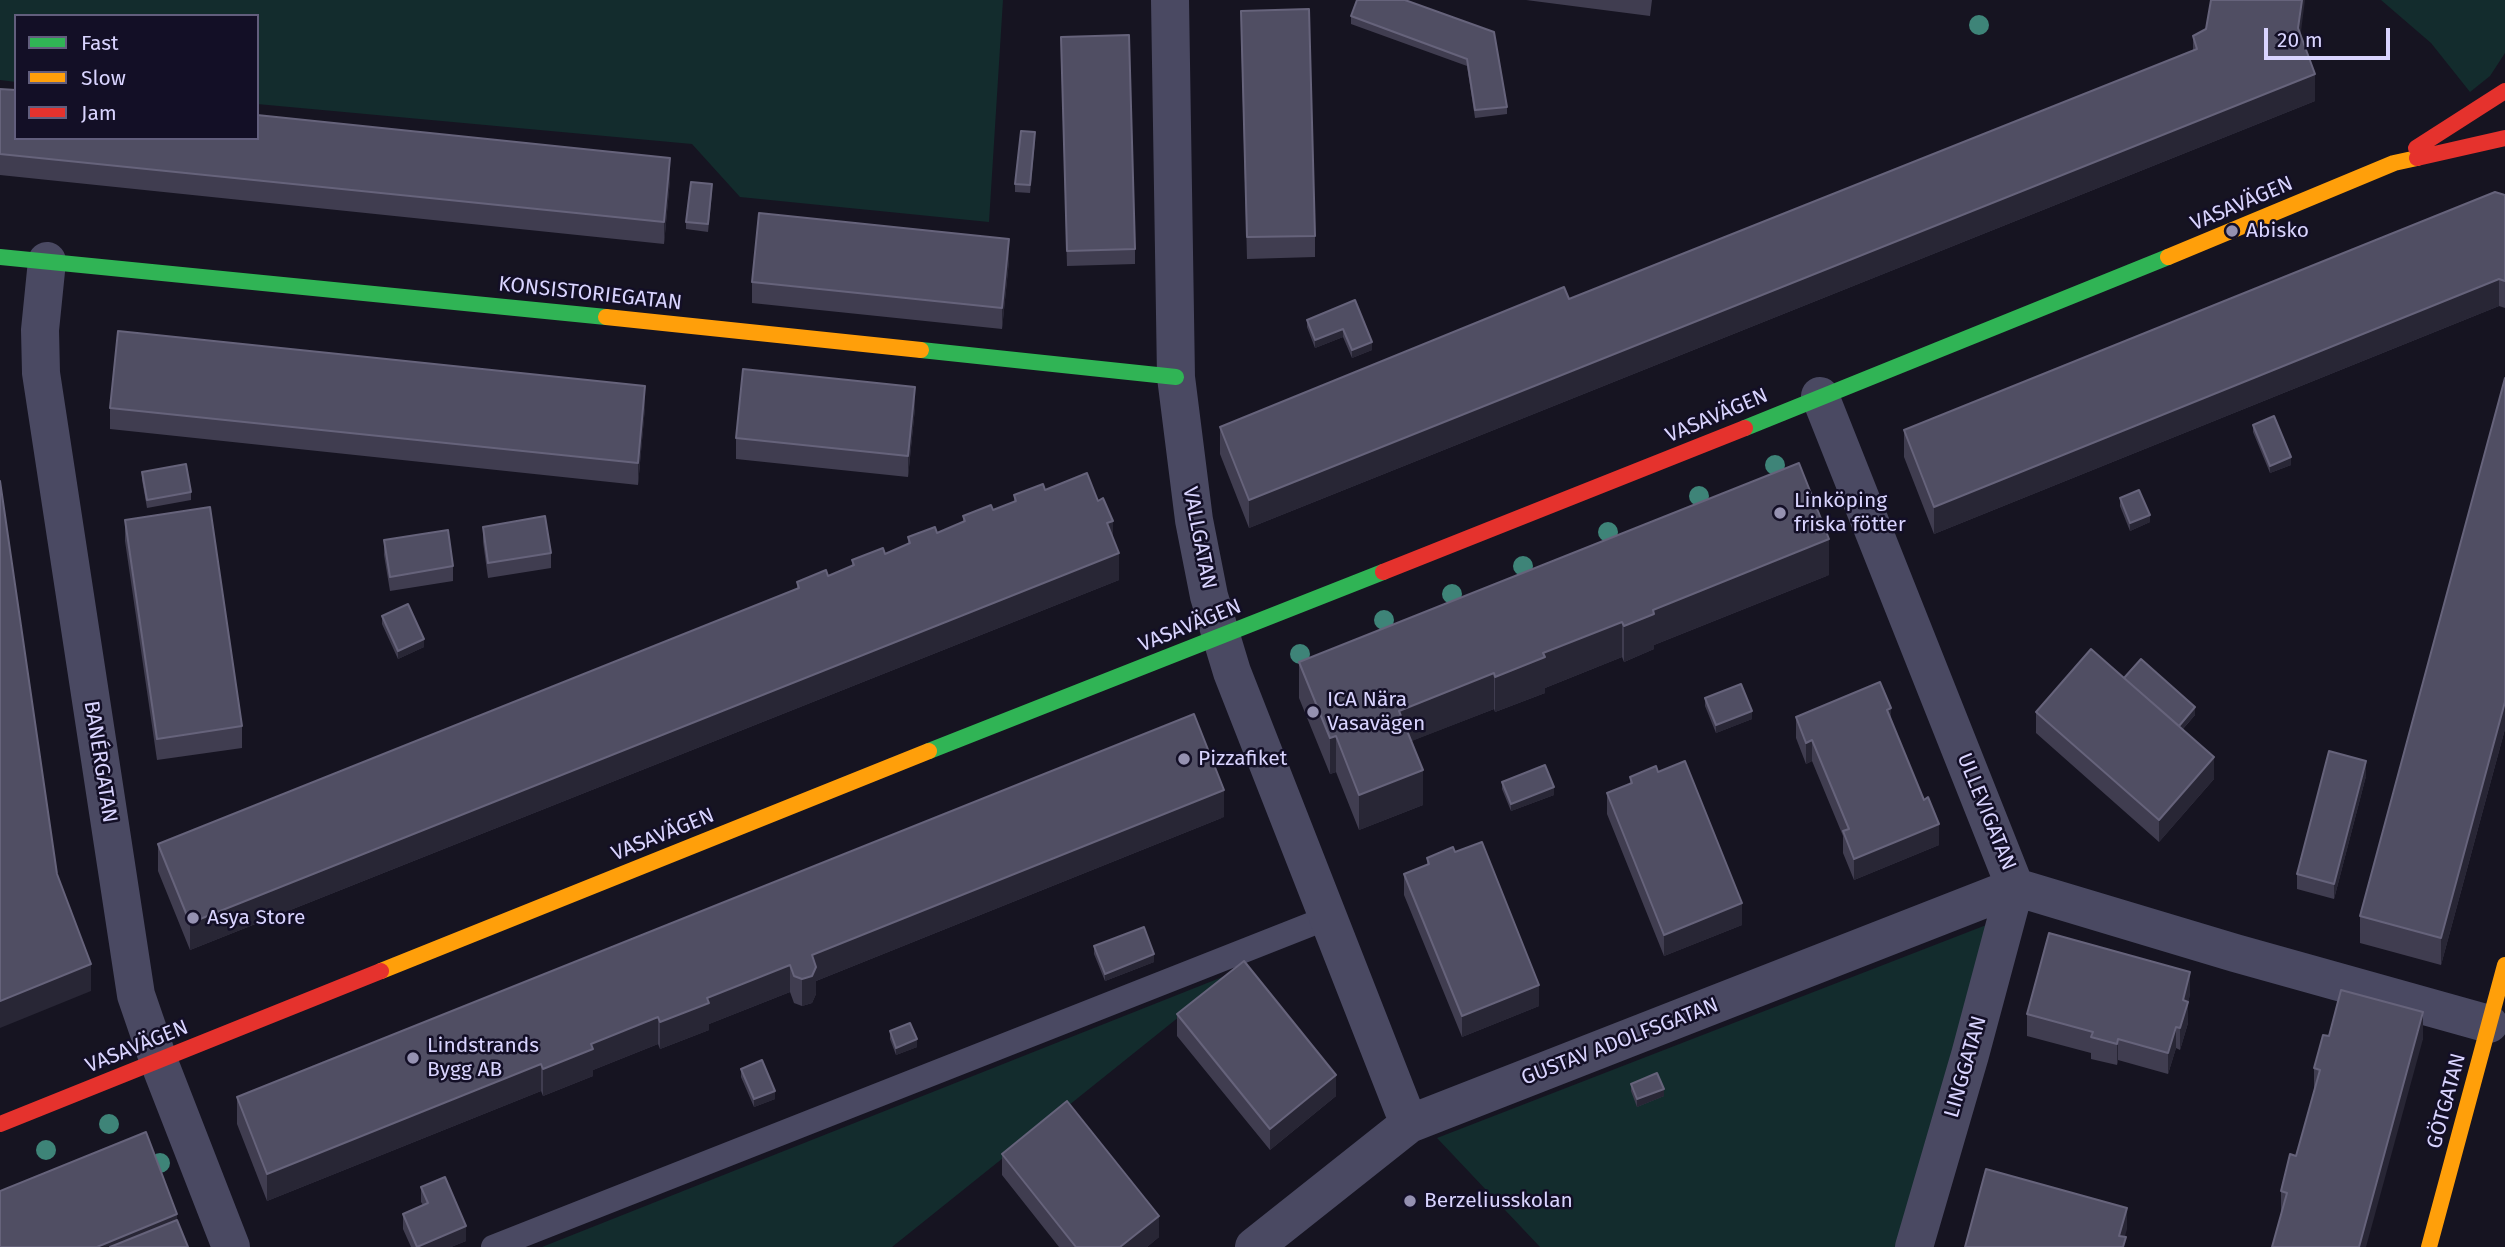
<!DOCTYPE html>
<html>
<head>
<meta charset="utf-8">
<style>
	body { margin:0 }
	#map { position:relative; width:2505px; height:1247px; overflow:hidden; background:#161421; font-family:"Fira Sans",sans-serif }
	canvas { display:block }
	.legend { position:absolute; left:14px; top:14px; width:245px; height:126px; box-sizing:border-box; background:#130f26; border:2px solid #625e7d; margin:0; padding:9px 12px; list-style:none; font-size:21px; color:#d9d4ff }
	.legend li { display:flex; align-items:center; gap:14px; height:35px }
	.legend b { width:35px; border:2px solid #625e7d }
	.scale { position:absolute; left:2264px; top:28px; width:126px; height:32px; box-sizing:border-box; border:4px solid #d9d4ff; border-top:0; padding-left:9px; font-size:21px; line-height:24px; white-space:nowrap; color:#d9d4ff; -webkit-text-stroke:5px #130f26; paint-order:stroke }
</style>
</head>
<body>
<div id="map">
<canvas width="2505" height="1247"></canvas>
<ul class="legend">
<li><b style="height:9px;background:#30b455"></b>Fast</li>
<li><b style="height:9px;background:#ff9f0a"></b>Slow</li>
<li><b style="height:9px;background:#e5322d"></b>Jam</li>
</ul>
<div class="scale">20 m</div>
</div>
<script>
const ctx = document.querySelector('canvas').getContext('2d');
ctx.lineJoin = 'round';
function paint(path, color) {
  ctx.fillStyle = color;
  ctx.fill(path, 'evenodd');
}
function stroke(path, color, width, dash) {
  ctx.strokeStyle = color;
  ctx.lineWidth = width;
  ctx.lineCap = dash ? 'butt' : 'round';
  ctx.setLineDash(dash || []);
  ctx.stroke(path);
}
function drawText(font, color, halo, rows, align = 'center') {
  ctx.font = font + ' "Fira Sans",sans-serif';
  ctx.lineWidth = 5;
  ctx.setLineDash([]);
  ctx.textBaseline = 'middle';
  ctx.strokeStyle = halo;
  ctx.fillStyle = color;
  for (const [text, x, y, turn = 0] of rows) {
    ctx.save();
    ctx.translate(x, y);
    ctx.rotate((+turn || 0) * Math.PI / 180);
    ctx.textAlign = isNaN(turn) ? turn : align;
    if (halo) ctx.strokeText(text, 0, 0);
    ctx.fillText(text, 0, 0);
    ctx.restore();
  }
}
paint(new Path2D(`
	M0,0H1003L989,222L740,197L692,144L257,104V16H16V82L0,80Z
	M2381,0H2505V53L2490,76L2470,92L2431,43Z
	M1994,922L1896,1247H1540L1437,1138Z
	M1235,972L892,1247H542Z`), '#132c2d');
stroke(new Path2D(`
	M493,1247L1327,918`), '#4a4962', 24);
stroke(new Path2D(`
	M1170,0L1176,377L1194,520L1209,596L1232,672L1409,1124
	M47,261L40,330L41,373L136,995L159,1062L231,1247
	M1820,396L2015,887L2235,953L2489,1024
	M1254,1247L1409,1124L2015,887
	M1914,1247L1970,1055L2015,887`), '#4a4962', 38);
stroke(new Path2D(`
	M0,257L606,317
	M921,350L1176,377
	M1745,428L2168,257
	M929,751L1383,572`), '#30b455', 16);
stroke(new Path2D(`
	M2168,257L2394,163L2417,158
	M606,317L921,350
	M381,971L929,751
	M2429,1247L2505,965`), '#ff9f0a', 16);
stroke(new Path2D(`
	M2416,148L2505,91
	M2417,158L2505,138
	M1383,572L1745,428
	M0,1124L381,971`), '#e5322d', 16);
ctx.fillStyle = '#3e8478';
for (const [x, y] of [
	[1979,25],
	[1775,465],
	[1699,496],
	[1608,532],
	[1523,566],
	[1452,594],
	[1384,620],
	[1300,654],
	[109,1124],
	[46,1150],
	[160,1163]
]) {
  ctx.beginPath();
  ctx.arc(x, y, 10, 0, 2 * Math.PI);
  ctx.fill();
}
paint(new Path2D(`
	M1526,0H1652L1650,16Z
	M1351,16L1494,32L1507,107V114L1475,118L1467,66L1351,24Z
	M1241,32L1315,236V257L1247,259Z
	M2300,35L2315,101L1249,528L1220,454V427L1569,299L2193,51V36Z
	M1061,51L1135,249V264L1067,266Z
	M0,89L670,180L664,244L0,175Z
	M1035,140L1030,193L1015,192V184Z
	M712,192L708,232L686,229V222Z
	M2505,195V308L2499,306L1934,534L1904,457V430Z
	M1009,261L1002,329L752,303V282Z
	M1355,300L1372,350L1352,358L1343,337L1315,348L1307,327V320Z
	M2505,378V729L2441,965L2360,943V916Z
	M645,407L638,485L110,429V408Z
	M915,408L908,477L736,459V438Z
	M2253,425L2291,465L2270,473L2253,432Z
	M142,472L191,492V500L147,508L142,480Z
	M1045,490L1113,539L1119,580L190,950L158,871V844L797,589V582L828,576L852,566V560L885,554L908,544V537L937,533L963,522V516L993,510L1014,502V495Z
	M2120,498L2150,522L2130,531L2120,506Z
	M125,520L242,726V748L157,760L125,541Z
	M483,527L551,553V568L488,578L483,542Z
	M384,540L453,566V581L390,591L384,555Z
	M1829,575L1654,645V649L1624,662L1622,657L1545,688V693L1495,712L1494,709L1411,741L1423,805L1359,830L1336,772L1330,774L1299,698V662Z
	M382,616L424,647L398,659L382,624Z
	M2124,678L2195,715L2183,729L2214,779L2159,842L2036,733V712Z
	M1705,698L1752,719L1716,733L1705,706Z
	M1796,717L1891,720L1939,845L1854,880L1843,853V836L1812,761L1806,764L1796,738Z
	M2366,776L2334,899L2297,889V874Z
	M1630,777L1742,925L1664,956L1607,814V793L1630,784Z
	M1502,782L1554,795L1511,811L1502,789Z
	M1224,817L816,981V994L812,1003L802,1006L794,1003L790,992L709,1024V1030L660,1049L658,1044L593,1070V1076L543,1096L541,1091L267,1201L237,1124V1097Z
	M1455,852L1539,1006L1462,1037L1404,895V874L1427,865V858Z
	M1094,946L1154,962L1105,981L1094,954Z
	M2190,993L2188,1004V1023L2180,1050L2176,1048L2168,1074L2118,1060L2117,1065L2091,1059V1053L2027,1036V1014Z
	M1177,1014L1336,1096L1270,1150L1177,1036Z
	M890,1031L917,1047L896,1055L890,1039Z
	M2329,1036L2423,1039L2281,1215V1191L2296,1156L2314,1090V1068Z
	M741,1069L775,1099L754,1107L741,1077Z
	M1631,1084L1664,1096L1637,1107L1631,1091Z
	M1002,1154L1159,1237L1147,1247H1059L1002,1175Z
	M421,1187L466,1241L451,1247H411L403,1229V1214L423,1205L421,1202Z`), '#403d50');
paint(new Path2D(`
	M2302,0H2305L2298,55V28Z
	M2315,74V101L1249,528V500Z
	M1035,132V140L1030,193V185Z
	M670,158V180L664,244V222Z
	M1009,239V261L1002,329V308Z
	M2499,279V306L1934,534V507Z
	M1343,329V337L1315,348V340Z
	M1372,342V350L1352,358V350Z
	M645,386V407L638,485V463Z
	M915,387V408L908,477V456Z
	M2291,457V465L2270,473V466Z
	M2150,515V522L2130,531V523Z
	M1113,521V548L1107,523Z
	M1829,539V575L1654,645V649L1624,662V626L1653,610Z
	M1119,553V580L190,950V923Z
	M1622,622V657L1545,688V693L1495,712V677L1543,653Z
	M424,639V647L398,659V651Z
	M1494,673V709L1399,746V711Z
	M2505,702V729L2441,965V938Z
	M2195,707V715L2172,741V734Z
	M1891,708V729L1887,710Z
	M1752,711V719L1716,733V725Z
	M1336,736V772L1330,774V738Z
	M1812,740V761L1806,764V743Z
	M2214,757V779L2159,842V820Z
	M2366,761V776L2334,899V884Z
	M1423,770V805L1359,830V795Z
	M1554,787V795L1511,811V804Z
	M1224,790V817L816,981V994L812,1003L802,1006V979L812,955Z
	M1939,824V845L1854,880V859Z
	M1742,903V925L1664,956V935Z
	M1154,954V962L1105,981V974Z
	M91,964V991L0,1028V1001Z
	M790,965V992L709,1024V1030L660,1049V1022L707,998Z
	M2190,972V993L2188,1004V1023L2180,1050V1028L2183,1000Z
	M1539,985V1006L1462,1037V1016Z
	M2423,1012V1039L2366,1247H2359Z
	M658,1017V1044L593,1070V1076L543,1096V1069L591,1044Z
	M2176,1027V1048L2168,1074V1053Z
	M917,1039V1047L896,1055V1048Z
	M2118,1039V1060L2117,1065V1044Z
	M541,1064V1091L267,1201V1174Z
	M1336,1075V1096L1270,1150V1129Z
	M1664,1089V1096L1637,1107V1099Z
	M775,1091V1099L754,1107V1099Z
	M2127,1208V1229L2122,1247L2119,1236Z
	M177,1214V1241L163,1247H97Z
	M1159,1216V1237L1147,1247H1120Z
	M466,1226V1241L451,1247H417Z`), '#282635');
const building = new Path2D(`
	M1357,0H1405L1494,32L1507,107L1475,110L1467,59L1351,16Z
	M2211,0H2302L2298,28L2315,74L1249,500L1220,427L1564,287L1569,299L2197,49L2193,36L2206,29Z
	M1309,9L1315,236L1247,237L1241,11Z
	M1129,35L1135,249L1067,251L1061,37Z
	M0,89L16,90V138H257V115L670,158L664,222L0,154Z
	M1021,131L1035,132L1030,185L1015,184Z
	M691,182L712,184L708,224L686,222Z
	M2495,192L2505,195V281L2499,279L1934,507L1904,430Z
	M759,213L1009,239L1002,308L752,282Z
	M1355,300L1372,342L1352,350L1343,329L1315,340L1307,320Z
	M118,331L645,386L638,463L110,408Z
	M743,369L915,387L908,456L736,438Z
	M2505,378V702L2441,938L2360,916Z
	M2274,416L2291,457L2270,466L2253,425Z
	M1799,463L1829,539L1653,610L1654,614L1624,626L1622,622L1543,653L1545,657L1495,677L1494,673L1399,711L1423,770L1359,795L1336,736L1330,738L1299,662Z
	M186,464L191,492L147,500L142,472Z
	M1087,473L1098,501L1103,498L1113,521L1107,523L1119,553L190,923L158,844L799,588L797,582L826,570L828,576L854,565L852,560L883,548L885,554L910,543L908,537L935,527L937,533L965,521L963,516L991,505L993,510L1016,501L1014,495L1043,484L1045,490Z
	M0,481L57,874L91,964L0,1001Z
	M2139,490L2150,515L2130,523L2120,498Z
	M210,507L242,726L157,739L125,520Z
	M545,516L551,553L488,563L483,527Z
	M448,530L453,566L390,577L384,540Z
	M408,604L424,639L398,651L382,616Z
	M2091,649L2214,757L2159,820L2036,712Z
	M2141,659L2195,707L2179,726L2124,678Z
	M1880,682L1891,708L1887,710L1924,800L1928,797L1939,824L1854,859L1843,831L1849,829L1812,740L1806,743L1796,717Z
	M1741,684L1752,711L1716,725L1705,698Z
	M1194,714L1224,790L812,955L816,967L812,976L802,979L794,976L790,965L707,998L709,1003L660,1022L658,1017L591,1044L593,1049L543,1069L541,1064L267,1174L237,1097Z
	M2329,751L2366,761L2334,884L2297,874Z
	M1685,761L1742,903L1664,935L1607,793L1632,783L1630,777L1656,766L1658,772Z
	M1545,765L1554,787L1511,804L1502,782Z
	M1482,842L1539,985L1462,1016L1404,874L1429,864L1427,858L1453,847L1455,852Z
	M1144,927L1154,954L1105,974L1094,946Z
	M2049,933L2190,972L2183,1000L2188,1002L2180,1028L2176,1027L2168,1053L2118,1039L2117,1044L2091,1037L2093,1032L2027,1014Z
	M1244,961L1336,1075L1270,1129L1177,1014Z
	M2341,990L2423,1012L2359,1247H2272L2287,1193L2281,1191L2290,1154L2296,1156L2320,1070L2314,1068L2323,1035L2329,1036Z
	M910,1023L917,1039L896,1048L890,1031Z
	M762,1060L775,1091L754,1099L741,1069Z
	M1657,1073L1664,1089L1637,1099L1631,1084Z
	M1067,1101L1159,1216L1120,1247H1076L1002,1154Z
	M146,1132L177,1214L97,1247H0V1191Z
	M1986,1169L2127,1208L2119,1236L2126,1237L2123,1247H1965Z
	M445,1177L466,1226L417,1247L403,1214L428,1203L421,1187Z
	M177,1220L188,1247H110Z`);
paint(building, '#504e63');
stroke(building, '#66637b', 2);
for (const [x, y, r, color] of [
	[2232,231,7,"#9591b1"],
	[1780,513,7,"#9591b1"],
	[1313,712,7,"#9591b1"],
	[1184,759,7,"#9591b1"],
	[193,918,7,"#9591b1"],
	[413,1058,7,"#9591b1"],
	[1410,1201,7,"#9591b1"]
]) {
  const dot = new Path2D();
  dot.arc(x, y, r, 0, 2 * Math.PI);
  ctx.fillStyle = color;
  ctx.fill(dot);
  stroke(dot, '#130f26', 2.5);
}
drawText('21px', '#d9d4ff', '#130f26', [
	["VASAVÄGEN",2242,204,-23],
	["KONSISTORIEGATAN",590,294,6],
	["VASAVÄGEN",1717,416,-23],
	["VALLGATAN",1199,538,79],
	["VASAVÄGEN",1190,626,-22],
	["BANÉRGATAN",100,762,81],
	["ULLEVIGATAN",1986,812,68],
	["VASAVÄGEN",663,835,-22],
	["GUSTAV ADOLFSGATAN",1620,1042,-21],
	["VASAVÄGEN",137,1047,-22],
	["LINGGATAN",1966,1067,-74],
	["GÖTGATAN",2447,1101,-75]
]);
drawText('21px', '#d9d4ff', '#130f26', [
	["Abisko",2246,231],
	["Linköping",1794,501],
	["friska fötter",1794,525],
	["ICA Nära",1327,700],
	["Vasavägen",1327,724],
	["Pizzafiket",1198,759],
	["Asya Store",207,918],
	["Lindstrands",427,1046],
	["Bygg AB",427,1070],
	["Berzeliusskolan",1424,1201]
], 'left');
</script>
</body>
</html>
